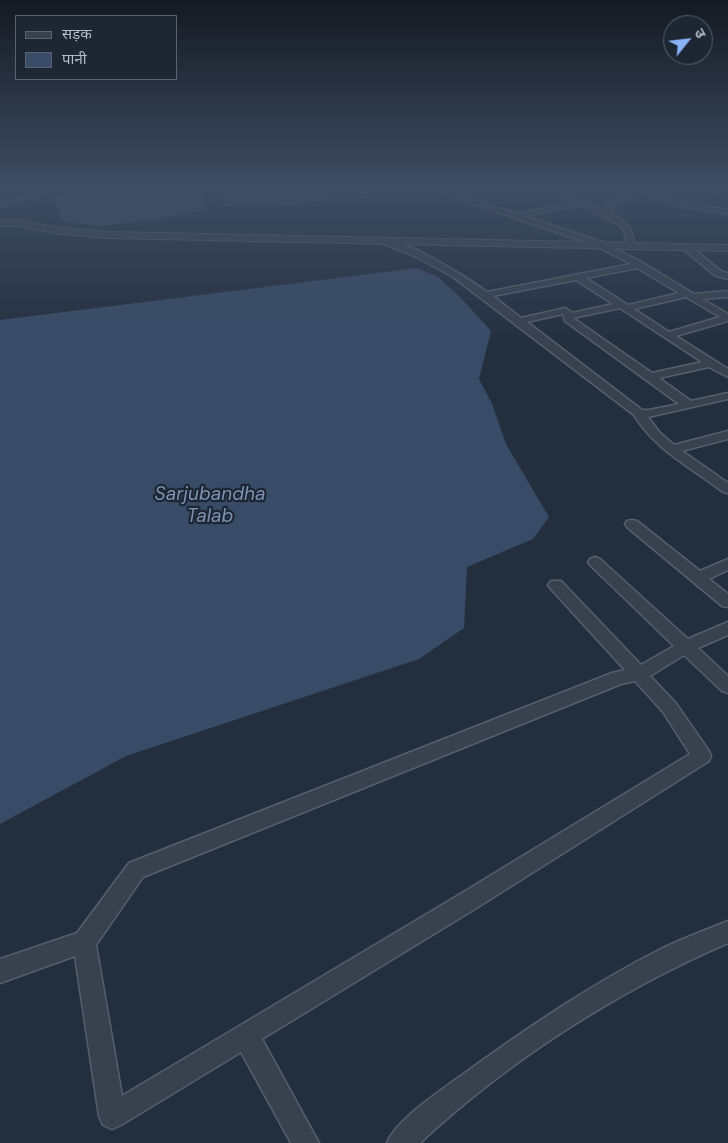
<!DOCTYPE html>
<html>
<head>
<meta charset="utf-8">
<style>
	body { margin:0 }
	#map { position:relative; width:728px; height:1143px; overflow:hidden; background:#242f3e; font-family:"DM Sans","Noto Sans Devanagari",sans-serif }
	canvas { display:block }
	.legend { position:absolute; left:15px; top:15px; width:162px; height:65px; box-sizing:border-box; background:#1d2633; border:1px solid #59626f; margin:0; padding:6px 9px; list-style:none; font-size:15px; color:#b4bcc9 }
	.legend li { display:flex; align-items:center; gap:10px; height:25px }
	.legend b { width:25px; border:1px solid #59626f }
	.north { position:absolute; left:663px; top:15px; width:50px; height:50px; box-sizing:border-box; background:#1d2633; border:1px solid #59626f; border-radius:50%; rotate:61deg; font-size:14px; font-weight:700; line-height:20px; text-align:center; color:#b4bcc9 }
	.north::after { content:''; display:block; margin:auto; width:18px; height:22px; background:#8ab4f8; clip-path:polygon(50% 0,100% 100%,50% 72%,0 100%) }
</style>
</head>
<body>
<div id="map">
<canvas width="728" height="1143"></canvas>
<ul class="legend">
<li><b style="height:6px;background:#38414e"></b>सड़क</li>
<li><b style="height:14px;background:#394c67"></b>पानी</li>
</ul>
<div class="north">उ</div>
</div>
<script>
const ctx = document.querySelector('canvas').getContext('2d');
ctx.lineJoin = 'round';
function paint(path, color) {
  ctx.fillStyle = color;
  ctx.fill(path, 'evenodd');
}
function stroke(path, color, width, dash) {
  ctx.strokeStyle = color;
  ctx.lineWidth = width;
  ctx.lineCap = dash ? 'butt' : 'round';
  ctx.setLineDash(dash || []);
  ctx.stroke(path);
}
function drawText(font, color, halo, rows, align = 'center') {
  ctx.font = font + ' "DM Sans",sans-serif';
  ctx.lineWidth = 4.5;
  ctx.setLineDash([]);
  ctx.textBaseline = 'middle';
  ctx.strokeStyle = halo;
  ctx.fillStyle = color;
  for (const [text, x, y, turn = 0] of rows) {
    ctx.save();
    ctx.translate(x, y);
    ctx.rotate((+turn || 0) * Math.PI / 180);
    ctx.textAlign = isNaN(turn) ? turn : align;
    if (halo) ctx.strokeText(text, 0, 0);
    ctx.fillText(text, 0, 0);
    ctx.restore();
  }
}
paint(new Path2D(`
	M91,187H203L206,210L142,221L99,226L62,221L56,202L51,196Z
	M225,187H326L331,193L328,199L293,205L223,207Z
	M417,268L438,277L461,298L491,331L479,379L492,404L506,444L549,517L533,539L467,567L464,628L419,659L126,756L0,824V320Z`), '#394c67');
const service = new Path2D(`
	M473,188L474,190L450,195L448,194Z`);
const minor = new Path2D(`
	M56,187H69L0,207V203Z
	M354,187H362L370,195L363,197Z
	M426,187H437L517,214L573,202L549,187C563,187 588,204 604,210C606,197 640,187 651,187L647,190L693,204L728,210V214L689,208L641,193L612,207L611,213C627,223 631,226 635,245L631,248L627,245L624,230L620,226L604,216L579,205L524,216L602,242L643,263L694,294L728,291V297L702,299L728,314V321L676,336L728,369V377L709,367L659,378L691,401L728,393V399L648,417L660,433L674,445L728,431V439L682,451L728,483V493L723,492C692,468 655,450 634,415L453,277L415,256L374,240C390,228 471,280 487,292L631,264L596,246ZM637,268L679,293L628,305L586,278ZM576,280L613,304L572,313L565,308L521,318L493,296ZM686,297L720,317L669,332L634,309ZM620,308L702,362L652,373L573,318ZM563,314L565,321L679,404L649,410H642L527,322Z
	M470,187H486L473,191L469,189Z
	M703,187H714L728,193V197Z
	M683,245H689L722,272L728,273V279L716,276L683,249Z
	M632,520L637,521L700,571L728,559V570L709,579L728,594V607L722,606L627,527L625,524L627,521Z
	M595,557L600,559L688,639L728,622V635L698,648L728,676V693L722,691L684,655L650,676L675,702L709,751L711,756L709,761L478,907L262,1039L319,1143H291L241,1052L121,1125L112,1129L103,1125L99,1116L75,956L0,983V959L77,933L129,863L612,673L625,670L551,589L548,585L551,581H561L641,665L674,646L590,565L588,562L590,559ZM635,681L663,712L690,754L462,893L122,1096L96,945L143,877L621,684Z
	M728,921V943C617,991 508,1061 420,1143H387C396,1120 441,1090 462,1075C526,1029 591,984 661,949C683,938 706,930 728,921Z`);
const tertiary = new Path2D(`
	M0,220H16L60,228L109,232L728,245V251L109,238L60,234L16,226H0Z`);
stroke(service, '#565f6c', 2);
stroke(minor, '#565f6c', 3);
stroke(tertiary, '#565f6c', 2);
paint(service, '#38414e');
paint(minor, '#38414e');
paint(tertiary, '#38414e');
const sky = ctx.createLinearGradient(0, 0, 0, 347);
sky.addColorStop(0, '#141a22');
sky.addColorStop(0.54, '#3f4d63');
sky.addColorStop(1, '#3f4d6300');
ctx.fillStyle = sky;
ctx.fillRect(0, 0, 728, 347);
drawText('italic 19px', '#7c92b1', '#1d2633', [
	["Sarjubandha",210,495],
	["Talab",210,517]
]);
</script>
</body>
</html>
